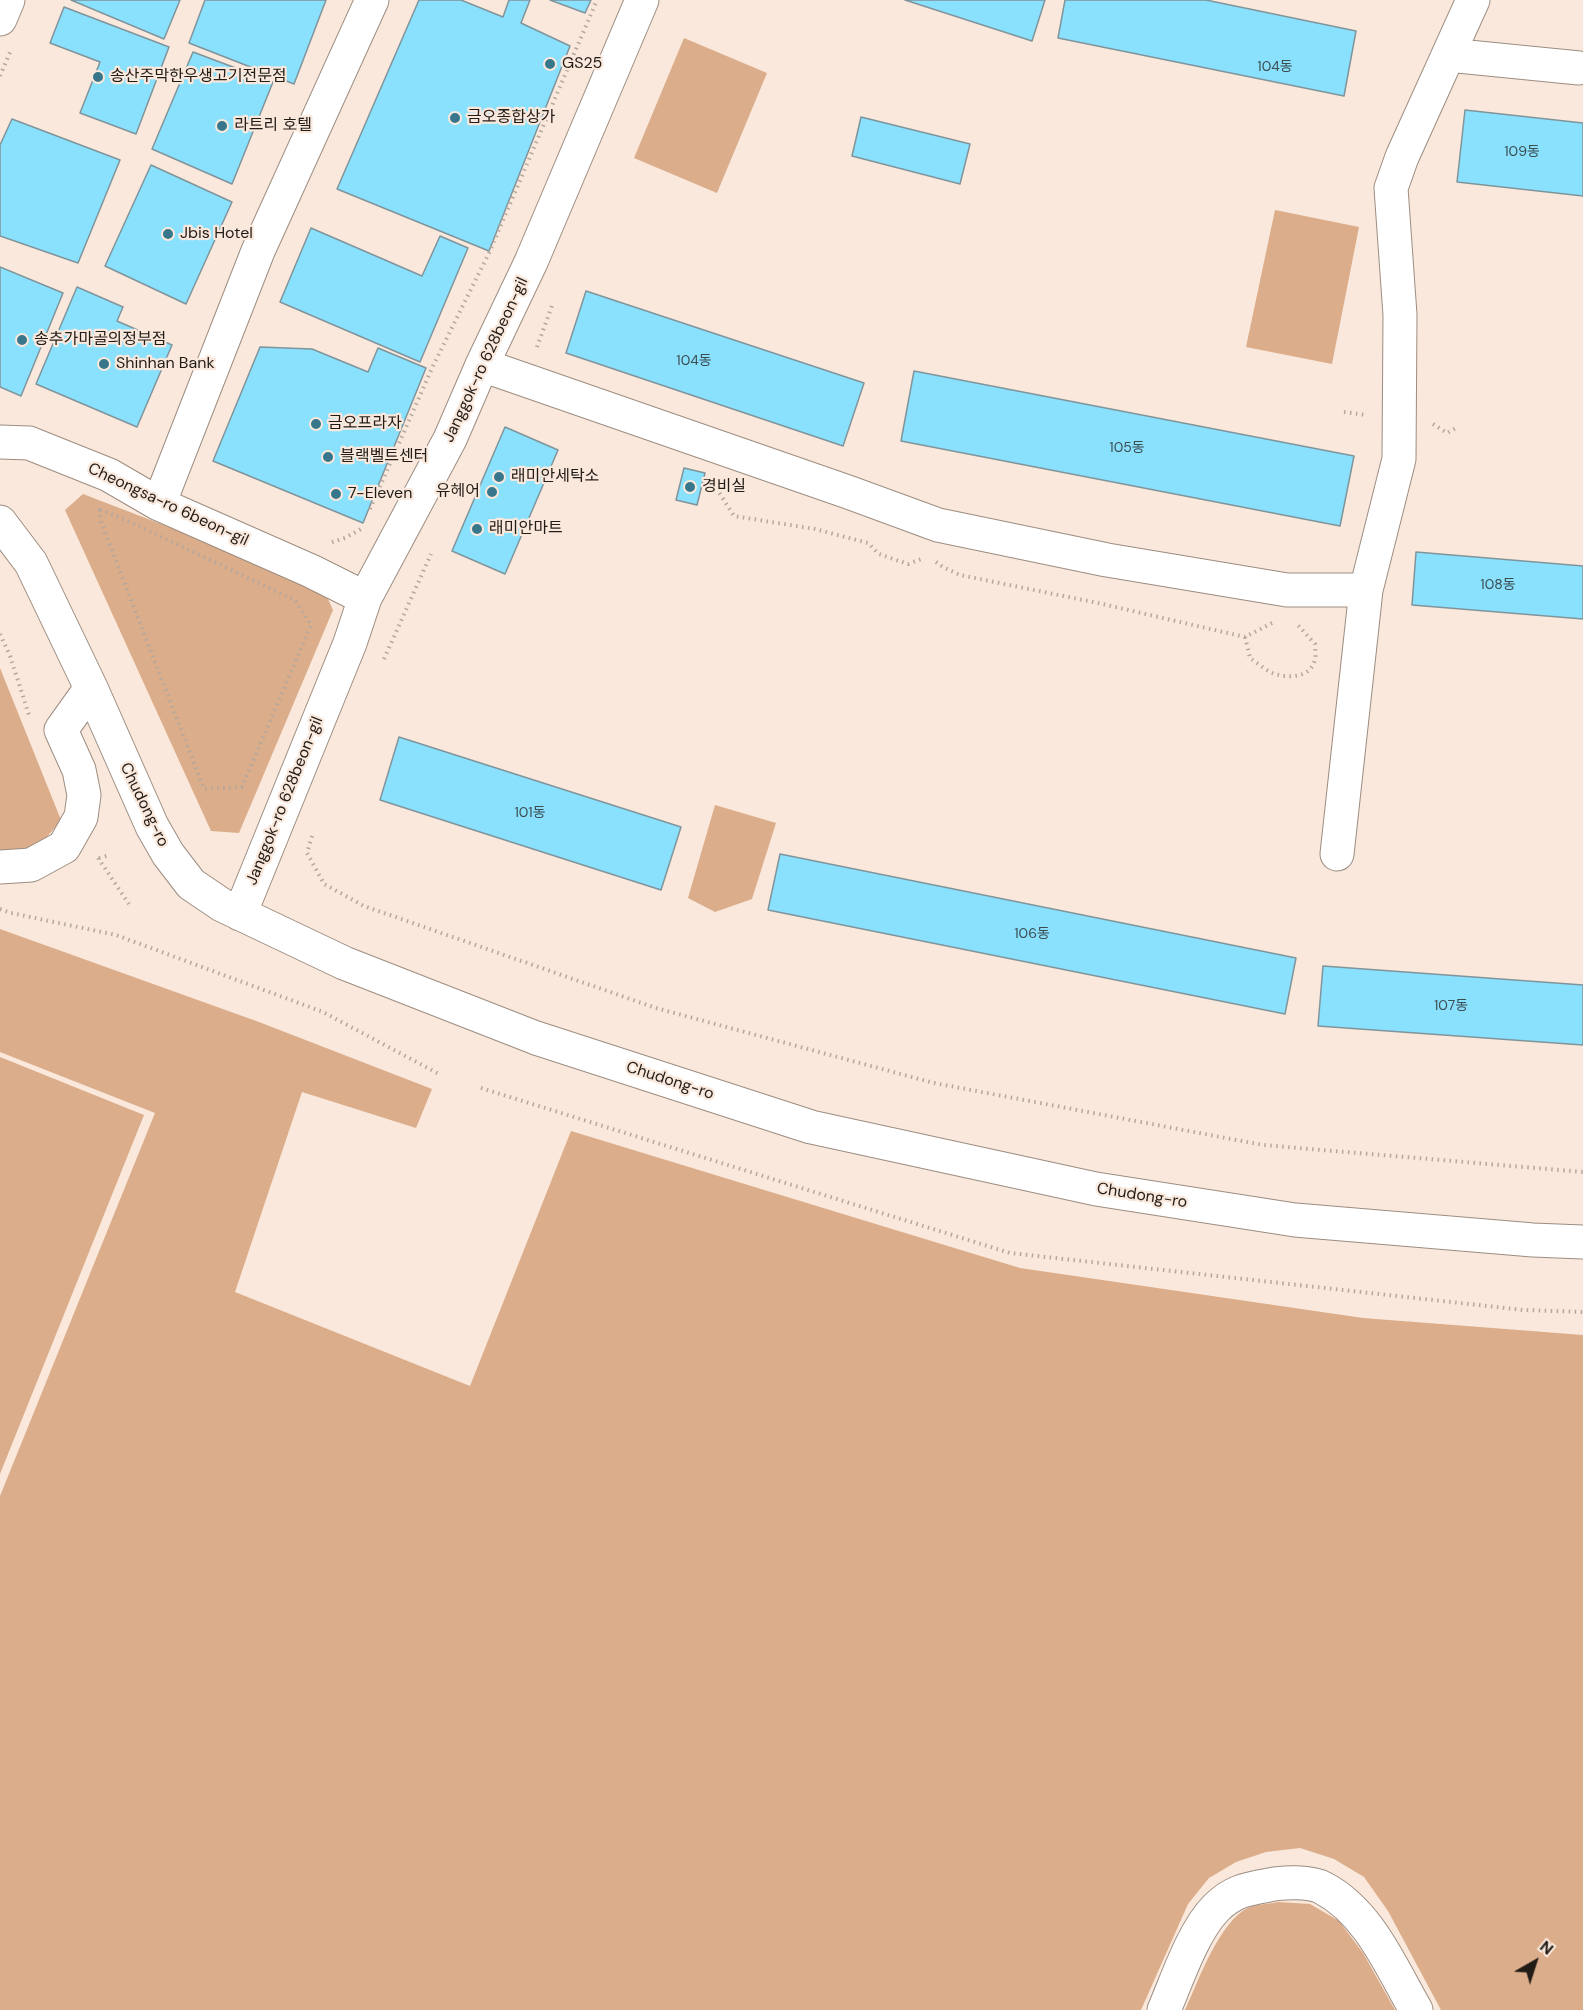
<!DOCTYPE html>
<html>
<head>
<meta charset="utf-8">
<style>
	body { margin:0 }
	#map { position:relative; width:1583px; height:2010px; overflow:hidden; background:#f9e8db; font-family:"DM Sans",sans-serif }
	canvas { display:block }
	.north { position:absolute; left:1505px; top:1932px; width:60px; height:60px; -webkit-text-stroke:4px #f9e8db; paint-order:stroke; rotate:39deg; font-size:16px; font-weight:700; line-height:24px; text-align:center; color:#221c17 }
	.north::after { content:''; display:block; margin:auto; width:21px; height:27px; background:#221c17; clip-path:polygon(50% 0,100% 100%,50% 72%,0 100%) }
</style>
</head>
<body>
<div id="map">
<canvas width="1583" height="2010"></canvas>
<div class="north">N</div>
</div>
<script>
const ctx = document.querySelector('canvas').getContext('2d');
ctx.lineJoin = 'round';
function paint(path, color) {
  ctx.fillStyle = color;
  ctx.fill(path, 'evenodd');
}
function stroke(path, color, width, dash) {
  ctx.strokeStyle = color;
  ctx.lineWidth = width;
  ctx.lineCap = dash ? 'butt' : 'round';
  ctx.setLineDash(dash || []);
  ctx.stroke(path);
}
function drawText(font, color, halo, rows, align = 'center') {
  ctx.font = font + ' "DM Sans","Noto Sans KR",sans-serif';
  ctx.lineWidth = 4.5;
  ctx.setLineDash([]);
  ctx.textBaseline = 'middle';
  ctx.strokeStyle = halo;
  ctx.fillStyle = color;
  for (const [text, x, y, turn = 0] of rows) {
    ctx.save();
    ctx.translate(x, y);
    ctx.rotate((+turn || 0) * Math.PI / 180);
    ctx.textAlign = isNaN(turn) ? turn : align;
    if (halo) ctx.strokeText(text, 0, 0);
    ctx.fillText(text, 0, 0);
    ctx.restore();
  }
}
paint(new Path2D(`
	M684,38L767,73L717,193L634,158Z
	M1275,210L1359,227L1332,364L1246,347Z
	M83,494L322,586L333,610L239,833L211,831L65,510Z
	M0,668L61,820L38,848L0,860Z
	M715,805L776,823L752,899L715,912L688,898Z
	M0,929L259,1022L432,1089L416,1128L302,1092L235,1292L470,1386L571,1131L1020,1268L1363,1318L1583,1335V2010H1441L1388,1911L1364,1877L1334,1859L1300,1848L1266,1852L1236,1862L1209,1878L1188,1904L1141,2010H0V1496L155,1113L0,1052Z
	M0,1057L144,1115L0,1474Z
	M1278,1902L1310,1904L1339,1921L1363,1953L1395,2010H1185C1198,1982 1220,1919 1250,1907C1258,1904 1269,1904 1278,1902Z`), '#dcad8a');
const building = new Path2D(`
	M71,0H180L164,39Z
	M205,0H326L294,84L189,43Z
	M419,0H461L503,17L509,0H530L521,23L570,46L489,251L337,189Z
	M550,0H591L585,13Z
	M905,0H1045L1032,41Z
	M1065,0H1206L1356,31L1344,96L1058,38Z
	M64,7L169,47L136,134L80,113L100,62L50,43Z
	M193,52L273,82L232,184L152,149Z
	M1465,110L1583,123V196L1457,182Z
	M861,117L970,144L960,184L852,156Z
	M12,119L120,160L78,263L0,236V145Z
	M151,165L232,202L186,304L105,266Z
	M311,228L422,276L440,236L468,248L420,362L280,302Z
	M0,267L63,293L21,396L0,387Z
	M77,287L123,307L117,321L172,345L137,427L36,384Z
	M586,291L864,383L843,446L566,353Z
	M260,347L312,349L368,372L378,348L426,368L363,523L213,461Z
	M914,371L1354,456L1340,526L901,441Z
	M505,427L558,450L505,574L452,551Z
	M684,468L705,473L697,505L676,500Z
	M1416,552L1583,566V619L1412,605Z
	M399,737L681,827L661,890L380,800Z
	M780,854L1296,958L1285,1014L768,910Z
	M1323,966L1583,985V1045L1318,1026Z`);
paint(building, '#89e1fe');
stroke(building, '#80949b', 1.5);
const minor = new Path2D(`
	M0,19L8,0
	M1448,55L1579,68
	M482,365L848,492L938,525L1107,560L1287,590H1366
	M0,442L29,443L109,475L159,504L311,571L365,598
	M159,504L258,251L372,0
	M0,522L31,563L91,688L152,826L168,854L191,884L222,905L344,963L536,1038L811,1127L1096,1189L1295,1220L1533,1240L1583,1242
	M1337,854L1366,590L1399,459L1400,315L1391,188L1402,157L1473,0
	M0,867L31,865L64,847L81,817L84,795L79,770L61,730L91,688
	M240,914L350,643L365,598L450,439L482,365L531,262L642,0
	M1164,2010C1177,1980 1193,1931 1216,1908C1233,1891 1247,1889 1269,1885C1282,1882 1311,1881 1323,1888C1369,1912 1391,1967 1416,2010`);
stroke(minor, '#9d8d81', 35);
stroke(new Path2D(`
	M0,76L11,50
	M537,347L553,303
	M1344,412L1366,415
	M1433,424L1447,433L1458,427
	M713,483L734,516L815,529L868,543L879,554L908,564L924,558
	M370,509L433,366L489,253L597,0
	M100,510L119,517L295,600L311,625L242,787L204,789L101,522Z
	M332,542L345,538L361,529
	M936,562L943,567L960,575L1098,603L1245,637L1274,622
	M0,634L10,656L29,715
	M1245,637L1250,658C1256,662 1263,668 1270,672C1286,679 1311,679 1315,659C1316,654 1315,648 1315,644L1297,624
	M384,659L431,554
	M312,836L307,853L324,884L364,906L656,1008L934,1083L1263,1145L1583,1172
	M98,858L129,904
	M99,858L110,855
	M0,909L11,913L116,935L323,1012L439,1074
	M481,1088L1010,1253L1523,1310L1583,1312`), '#b4a79c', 4, [1.5, 4.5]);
stroke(minor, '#fff', 33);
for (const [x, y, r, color] of [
	[550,64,6,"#38778b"],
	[98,77,6,"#38778b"],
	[455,118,6,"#38778b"],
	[222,126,6,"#38778b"],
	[168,234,6,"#38778b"],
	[22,340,6,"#38778b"],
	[104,364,6,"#38778b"],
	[316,424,6,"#38778b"],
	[328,457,6,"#38778b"],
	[499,477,6,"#38778b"],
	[690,487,6,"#38778b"],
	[492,492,6,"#38778b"],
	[336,494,6,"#38778b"],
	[477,529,6,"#38778b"]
]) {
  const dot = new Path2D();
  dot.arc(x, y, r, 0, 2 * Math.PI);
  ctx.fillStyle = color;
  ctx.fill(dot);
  stroke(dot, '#f9e8db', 2);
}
drawText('14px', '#3c4d51', null, [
	["104동",1275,67],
	["109동",1522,152],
	["104동",694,361],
	["105동",1127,448],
	["108동",1498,585],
	["101동",530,813],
	["106동",1032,934],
	["107동",1451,1006]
]);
drawText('16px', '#221c17', '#f9e8db', [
	["GS25",562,64],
	["송산주막한우생고기전문점",110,77],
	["금오종합상가",467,118],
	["라트리 호텔",234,126],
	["Jbis Hotel",180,234],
	["송추가마골의정부점",34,340],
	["Shinhan Bank",116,364],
	["금오프라자",328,424],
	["블랙벨트센터",340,457],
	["래미안세탁소",511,477],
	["경비실",702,487],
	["유헤어",480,492,"right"],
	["7-Eleven",348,494],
	["래미안마트",489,529]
], 'left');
drawText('16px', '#221c17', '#f9e8db', [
	["Janggok-ro 628beon-gil",486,360,-65],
	["Cheongsa-ro 6beon-gil",168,505,25],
	["Janggok-ro 628beon-gil",285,801,-68],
	["Chudong-ro",144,805,64],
	["Chudong-ro",670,1081,18],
	["Chudong-ro",1142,1196,9]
]);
</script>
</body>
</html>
